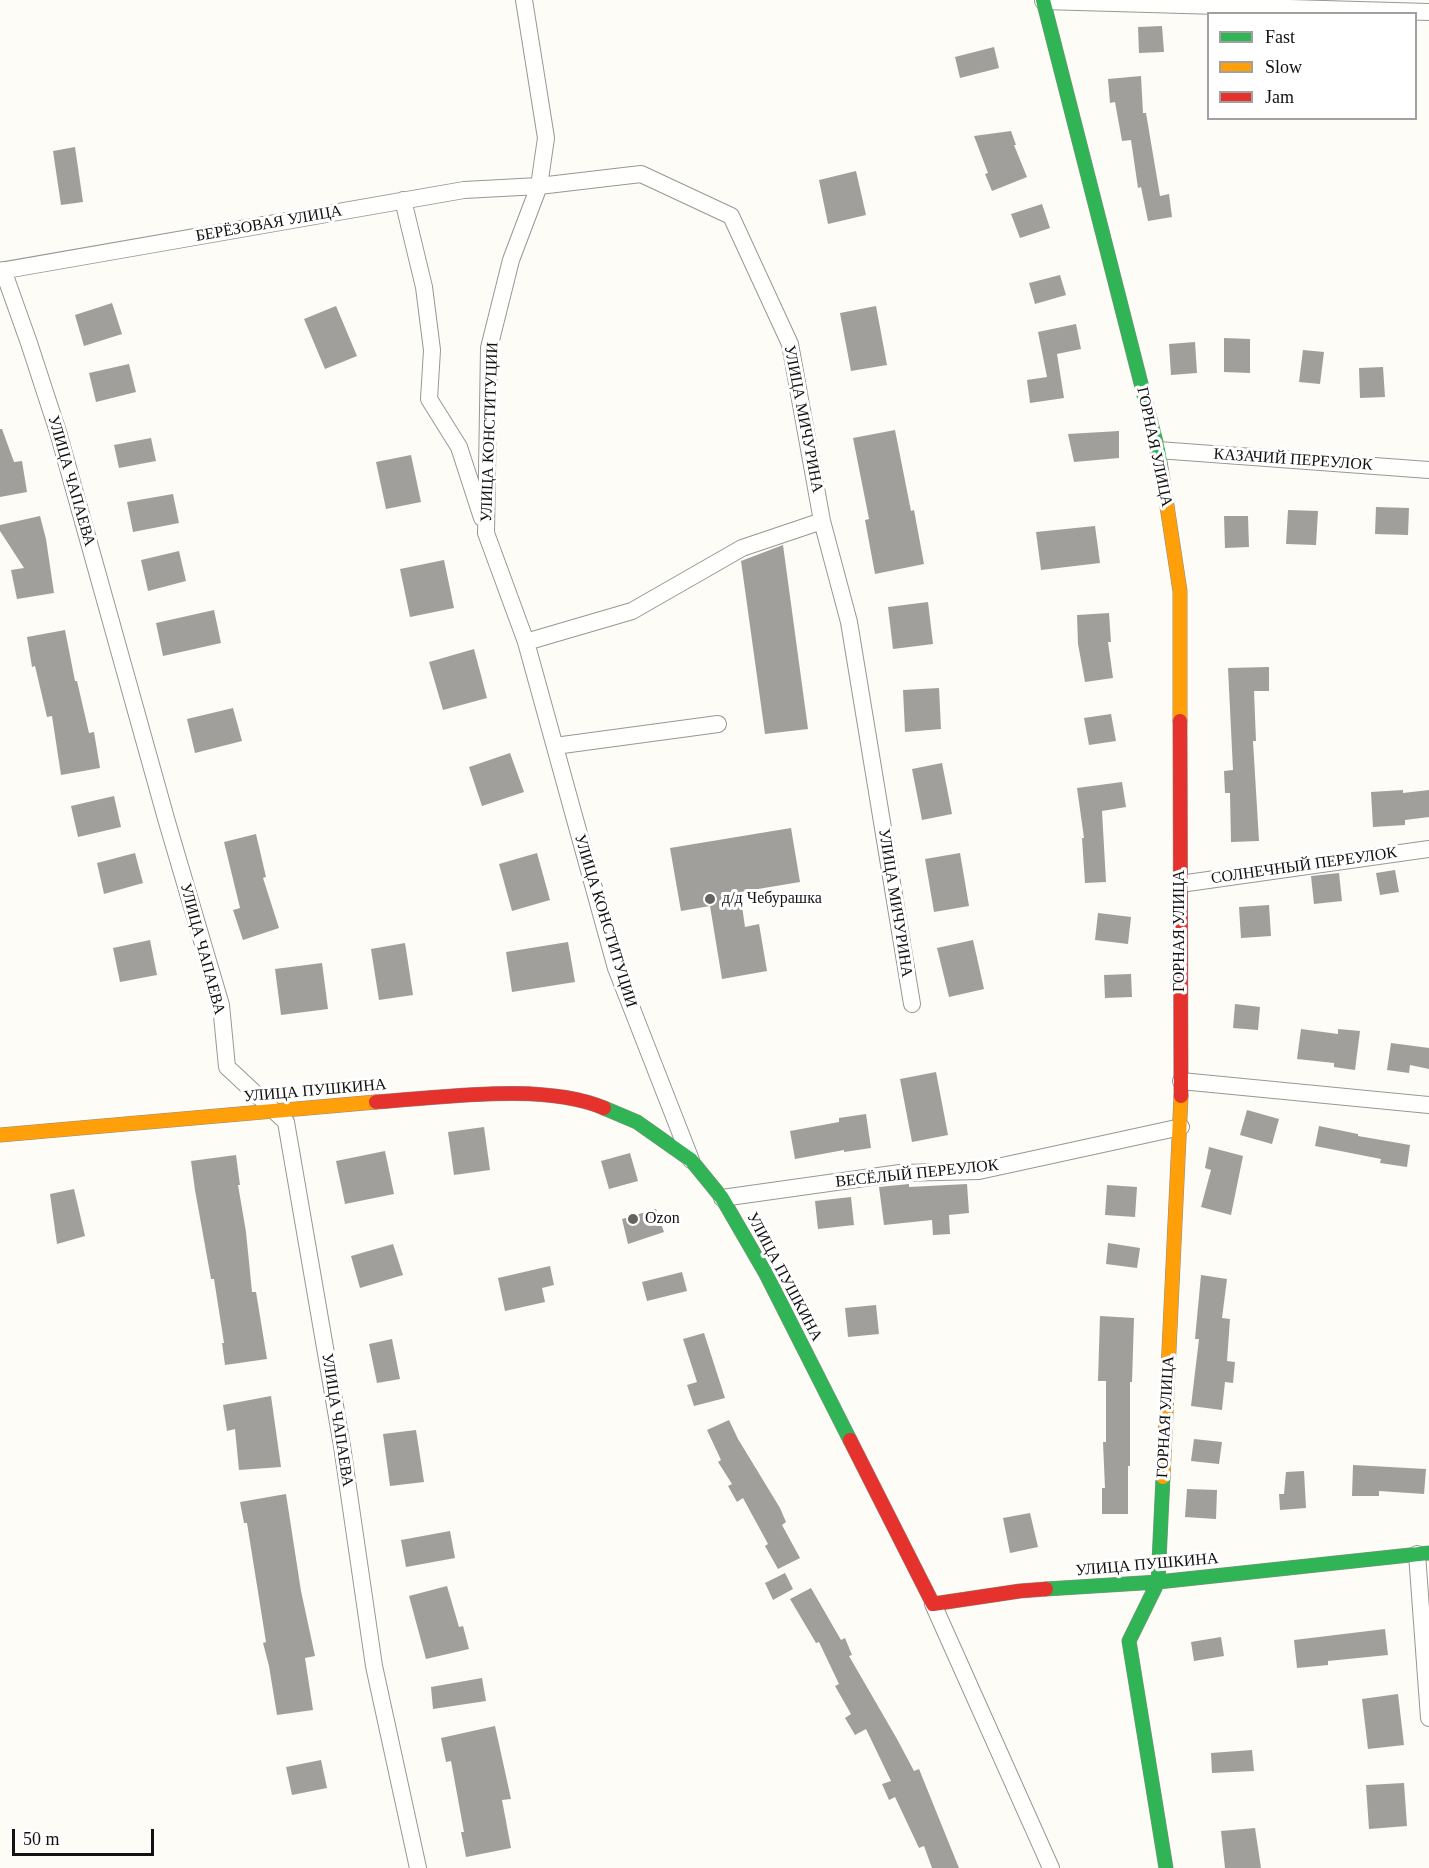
<!DOCTYPE html>
<html>
<head>
<meta charset="utf-8">
<style>
	body { margin:0 }
	#map { position:relative; width:1429px; height:1868px; overflow:hidden; background:#fdfcf7; font-family:"Times New Roman",serif }
	canvas { display:block }
	.legend { position:absolute; left:1207px; top:12px; width:210px; height:108px; box-sizing:border-box; background:#fff; border:2px solid #a0a0a0; margin:0; padding:8px 10px; list-style:none; font-size:18px; color:#111 }
	.legend li { display:flex; align-items:center; gap:12px; height:30px }
	.legend b { width:30px; border:2px solid #a0a0a0 }
	.scale { position:absolute; left:12px; top:1829px; width:142px; height:27px; box-sizing:border-box; border:3px solid #111; border-top:0; padding-left:8px; font-size:18px; line-height:21px; white-space:nowrap; color:#111; -webkit-text-stroke:4px #fff; paint-order:stroke }
</style>
</head>
<body>
<div id="map">
<canvas width="1429" height="1868"></canvas>
<ul class="legend">
<li><b style="height:8px;background:#30b455"></b>Fast</li>
<li><b style="height:8px;background:#ff9f0a"></b>Slow</li>
<li><b style="height:8px;background:#e5322d"></b>Jam</li>
</ul>
<div class="scale">50 m</div>
</div>
<script>
const ctx = document.querySelector('canvas').getContext('2d');
ctx.lineJoin = 'round';
function paint(path, color) {
  ctx.fillStyle = color;
  ctx.fill(path, 'evenodd');
}
function stroke(path, color, width, dash) {
  ctx.strokeStyle = color;
  ctx.lineWidth = width;
  ctx.lineCap = dash ? 'butt' : 'round';
  ctx.setLineDash(dash || []);
  ctx.stroke(path);
}
function drawText(font, color, halo, rows, align = 'center') {
  ctx.font = font + ' "Times New Roman",serif';
  ctx.lineWidth = 6;
  ctx.setLineDash([]);
  ctx.textBaseline = 'middle';
  ctx.strokeStyle = halo;
  ctx.fillStyle = color;
  for (const [text, x, y, turn = 0] of rows) {
    ctx.save();
    ctx.translate(x, y);
    ctx.rotate((+turn || 0) * Math.PI / 180);
    ctx.textAlign = isNaN(turn) ? turn : align;
    if (halo) ctx.strokeText(text, 0, 0);
    ctx.fillText(text, 0, 0);
    ctx.restore();
  }
}
paint(new Path2D(`
	M1162,26L1164,52L1139,53L1138,27Z
	M994,47L999,68L960,78L955,57Z
	M1141,76L1143,113H1146L1160,196L1169,194L1172,217L1148,221L1141,187L1138,188L1131,140L1122,141L1115,102L1110,103L1108,79Z
	M1011,131L1016,145H1014L1027,177L992,191L985,174L988,173L974,136Z
	M75,147L83,202L61,205L53,151Z
	M856,171L866,215L828,224L819,180Z
	M1042,204L1050,228L1020,238L1011,214Z
	M1060,275L1066,295L1035,304L1029,283Z
	M112,303L122,334L84,346L75,315Z
	M336,306L357,356L325,369L304,319Z
	M876,306L887,365L851,371L840,313Z
	M1076,324L1081,349L1057,354L1064,398L1030,403L1027,380L1047,377L1038,332Z
	M1224,338L1250,339V373L1224,372Z
	M1195,342L1197,373L1171,375L1169,344Z
	M1303,350L1324,352L1320,384L1299,382Z
	M129,364L136,392L96,402L89,373Z
	M1383,367L1385,397L1360,398L1359,368Z
	M0,429H2L14,462L22,461L27,492L0,497Z
	M895,430L911,511L914,510L924,564L875,574L865,520L869,519L853,438Z
	M1119,431V458L1074,462L1068,434Z
	M151,438L156,461L119,468L114,445Z
	M411,455L421,502L386,509L376,462Z
	M173,494L179,523L133,532L127,502Z
	M1376,507L1409,508L1408,535L1375,534Z
	M1288,510L1318,511L1316,545L1286,544Z
	M40,516L46,539L54,593L17,599L11,570L24,568L0,531V525Z
	M1224,516H1248L1249,547L1225,548Z
	M1095,526L1100,563L1041,570L1036,532Z
	M783,545L808,729L765,734L741,561Z
	M179,551L186,581L148,591L141,560Z
	M444,560L454,608L410,617L400,569Z
	M928,602L933,644L893,649L888,607Z
	M214,610L221,643L163,656L156,623Z
	M1109,613L1111,642H1108L1113,678L1085,682L1078,644L1077,615Z
	M65,630L75,681H77L89,733L94,732L100,768L61,775L52,716L47,717L35,666L32,667L27,637Z
	M474,649L487,698L443,710L429,662Z
	M1269,667V691H1254L1256,741H1253L1259,841L1231,842L1230,793H1225L1224,771L1233,770L1228,668Z
	M939,688L941,729L905,732L903,690Z
	M233,708L242,741L195,753L187,719Z
	M1111,714L1116,741L1089,745L1084,718Z
	M510,753L524,792L482,806L469,767Z
	M942,763L952,814L922,820L912,769Z
	M1122,782L1126,807L1102,811L1106,882L1085,883L1082,838H1084L1077,788Z
	M1403,790V793L1429,790V817L1405,820V825L1373,827L1371,792Z
	M114,796L121,827L78,837L71,806Z
	M791,828L800,882L740,892L745,927L759,924L767,971L722,979L710,906L681,911L670,848Z
	M256,834L266,877L263,878L279,928L243,940L233,910L240,908L224,842Z
	M135,853L143,883L104,894L97,863Z
	M537,853L550,900L512,911L499,864Z
	M960,853L969,906L934,912L925,859Z
	M1395,870L1399,892L1380,895L1376,873Z
	M1339,873L1342,901L1314,904L1311,876Z
	M1269,905L1271,936L1241,938L1239,907Z
	M1098,913L1131,917L1128,944L1095,940Z
	M150,940L157,975L120,982L113,948Z
	M973,940L984,989L949,997L937,948Z
	M568,942L575,982L512,992L506,952Z
	M405,943L413,995L379,1000L371,949Z
	M322,963L328,1009L281,1015L275,969Z
	M1131,974L1132,997L1105,998L1104,975Z
	M1235,1004L1260,1007L1258,1030L1233,1028Z
	M1301,1029L1338,1034V1029L1360,1031L1355,1070L1334,1067V1063L1297,1059Z
	M1391,1043L1429,1048V1069L1410,1065L1409,1073L1387,1070Z
	M936,1072L948,1135L912,1142L900,1079Z
	M1247,1110L1279,1119L1272,1144L1240,1135Z
	M866,1114L871,1148L844,1152V1150L795,1159L790,1131L839,1122V1118Z
	M1319,1126L1358,1134V1136L1410,1145L1407,1167L1380,1163L1381,1159L1315,1146Z
	M484,1127L490,1170L454,1175L448,1132Z
	M1209,1147L1243,1156L1231,1215L1201,1207L1211,1170L1205,1168Z
	M385,1151L394,1194L345,1204L336,1161Z
	M630,1153L638,1181L609,1189L601,1161Z
	M236,1155L240,1185H238L246,1232L252,1292H256L267,1359L225,1365L222,1343H224L214,1279H211L195,1190L191,1161Z
	M909,1184V1187L967,1184L969,1213L949,1215L950,1234L933,1235L932,1220L884,1225L879,1187Z
	M1107,1185L1137,1187L1135,1217L1105,1215Z
	M74,1189L85,1236L57,1244L50,1194Z
	M851,1197L854,1225L818,1229L815,1201Z
	M656,1209L664,1232L628,1244L622,1219Z
	M1108,1243L1140,1248L1137,1268L1106,1264Z
	M393,1244L403,1275L360,1288L351,1256Z
	M550,1266L554,1285L542,1288L545,1302L505,1311L498,1278Z
	M682,1272L687,1291L647,1301L642,1282Z
	M1201,1275L1227,1279L1222,1318L1230,1319L1227,1361L1235,1362L1233,1383L1225,1382L1222,1410L1191,1406L1199,1339H1195Z
	M876,1305L879,1334L848,1337L845,1308Z
	M1100,1316L1134,1318L1132,1382H1130V1466H1128V1514H1102V1488H1105L1103,1442H1106V1381H1098Z
	M704,1333L725,1398L694,1406L687,1385L697,1382L683,1339Z
	M392,1339L400,1379L377,1383L369,1344Z
	M271,1396L281,1467L239,1470L235,1429L227,1431L223,1405Z
	M729,1420L738,1439L780,1508L786,1522L782,1525L800,1558L778,1569L765,1546L768,1544L743,1498L737,1502L728,1486L732,1484L718,1462L721,1460L707,1430Z
	M416,1430L424,1482L390,1486L383,1434Z
	M1194,1439L1222,1442L1219,1464L1191,1461Z
	M1353,1465L1426,1469L1424,1494L1379,1491V1496H1352Z
	M1304,1471L1306,1508L1280,1510L1279,1494H1284L1286,1472Z
	M1187,1489L1217,1490L1216,1519L1185,1517Z
	M286,1494L301,1591L315,1656L305,1658L313,1710L277,1715L269,1666L263,1643L266,1642L247,1523H244L240,1502Z
	M1030,1513L1038,1547L1010,1553L1003,1518Z
	M450,1531L455,1558L406,1567L401,1540Z
	M785,1573L793,1589L773,1600L765,1583Z
	M447,1586L459,1627L463,1626L469,1649L426,1659L409,1596Z
	M811,1588L841,1640L845,1638L852,1655L849,1656L897,1739L914,1771L919,1769L959,1868H932L924,1846L919,1848L895,1797L889,1800L882,1784L891,1781L866,1729L855,1735L845,1718L851,1714L835,1686L839,1684L819,1642L816,1643L790,1599Z
	M1385,1629L1388,1655L1328,1661V1665L1297,1668L1294,1640Z
	M1221,1637L1224,1656L1194,1661L1191,1642Z
	M482,1678L486,1701L433,1709L431,1687Z
	M1398,1694L1404,1745L1368,1749L1362,1699Z
	M495,1726L511,1799L502,1800L511,1848L466,1857L461,1832H464L451,1761L446,1762L441,1738Z
	M1252,1750L1254,1771L1212,1773L1211,1753Z
	M321,1760L327,1788L292,1795L286,1767Z
	M1404,1783L1407,1826L1369,1829L1366,1785Z
	M1255,1828L1261,1868H1225L1221,1831Z`), '#a19f9c');
const street = new Path2D(`
	M524,0L546,138L539,186L511,260L489,348L486,533L526,642L616,968L691,1160
	M1043,1L1429,12
	M403,200L424,287L432,350L429,399L459,447L482,518
	M3,270L29,343L58,432L167,822L221,1005L227,1067L286,1122L342,1446L374,1666L418,1868
	M0,271L464,190L539,186L641,174L731,216L790,344L822,521
	M1158,450L1429,470
	M526,642L632,611L742,548L822,521L849,622L912,1004
	M555,746L718,724
	M1180,884L1429,849
	M1181,1081L1429,1105
	M722,1198L900,1173L979,1171L1181,1127
	M1417,1554L1429,1718
	M933,1604L1051,1868`);
const fast = new Path2D(`
	M1043,0L1158,450L1163,480
	M604,1108L637,1122L691,1160L722,1198L766,1274L850,1440
	M1163,1477L1158,1582L1129,1641L1166,1868
	M1046,1589L1158,1582L1429,1553`);
const slow = new Path2D(`
	M1163,480L1180,591V721
	M0,1135L376,1102
	M1163,1477L1181,1096`);
const jam = new Path2D(`
	M1180,721L1181,1096
	M376,1102C442,1098 543,1082 604,1108
	M850,1440L933,1604L1020,1591L1046,1589`);
stroke(street, '#979795', 18);
stroke(fast, '#8e8d8b', 15);
stroke(slow, '#8e8d8b', 15);
stroke(jam, '#8e8d8b', 15);
stroke(street, '#fffffe', 16);
stroke(fast, '#30b455', 14);
stroke(slow, '#ff9f0a', 14);
stroke(jam, '#e5322d', 14);
for (const [x, y, r, color] of [
	[710,899,6,"#646362"],
	[633,1219,6,"#646362"]
]) {
  const dot = new Path2D();
  dot.arc(x, y, r, 0, 2 * Math.PI);
  ctx.fillStyle = color;
  ctx.fill(dot);
  stroke(dot, '#fff', 2);
}
drawText('16px', '#111', '#fff', [
	["БЕРЁЗОВАЯ УЛИЦА",269,224,-10],
	["УЛИЦА МИЧУРИНА",803,419,79],
	["УЛИЦА КОНСТИТУЦИИ",490,432,-88],
	["ГОРНАЯ УЛИЦА",1154,447,78],
	["КАЗАЧИЙ ПЕРЕУЛОК",1293,460,4],
	["УЛИЦА ЧАПАЕВА",71,481,74],
	["СОЛНЕЧНЫЙ ПЕРЕУЛОК",1304,866,-8],
	["УЛИЦА МИЧУРИНА",895,903,81],
	["УЛИЦА КОНСТИТУЦИИ",605,921,73],
	["ГОРНАЯ УЛИЦА",1180,931,-90],
	["УЛИЦА ЧАПАЕВА",202,949,75],
	["УЛИЦА ПУШКИНА",315,1091,-5],
	["ВЕСЁЛЫЙ ПЕРЕУЛОК",917,1174,-6],
	["УЛИЦА ПУШКИНА",784,1277,62],
	["ГОРНАЯ УЛИЦА",1166,1417,-87],
	["УЛИЦА ЧАПАЕВА",337,1420,81],
	["УЛИЦА ПУШКИНА",1147,1565,-5]
]);
drawText('16px', '#111', '#fff', [
	["д/д Чебурашка",722,899],
	["Ozon",645,1219]
], 'left');
</script>
</body>
</html>
